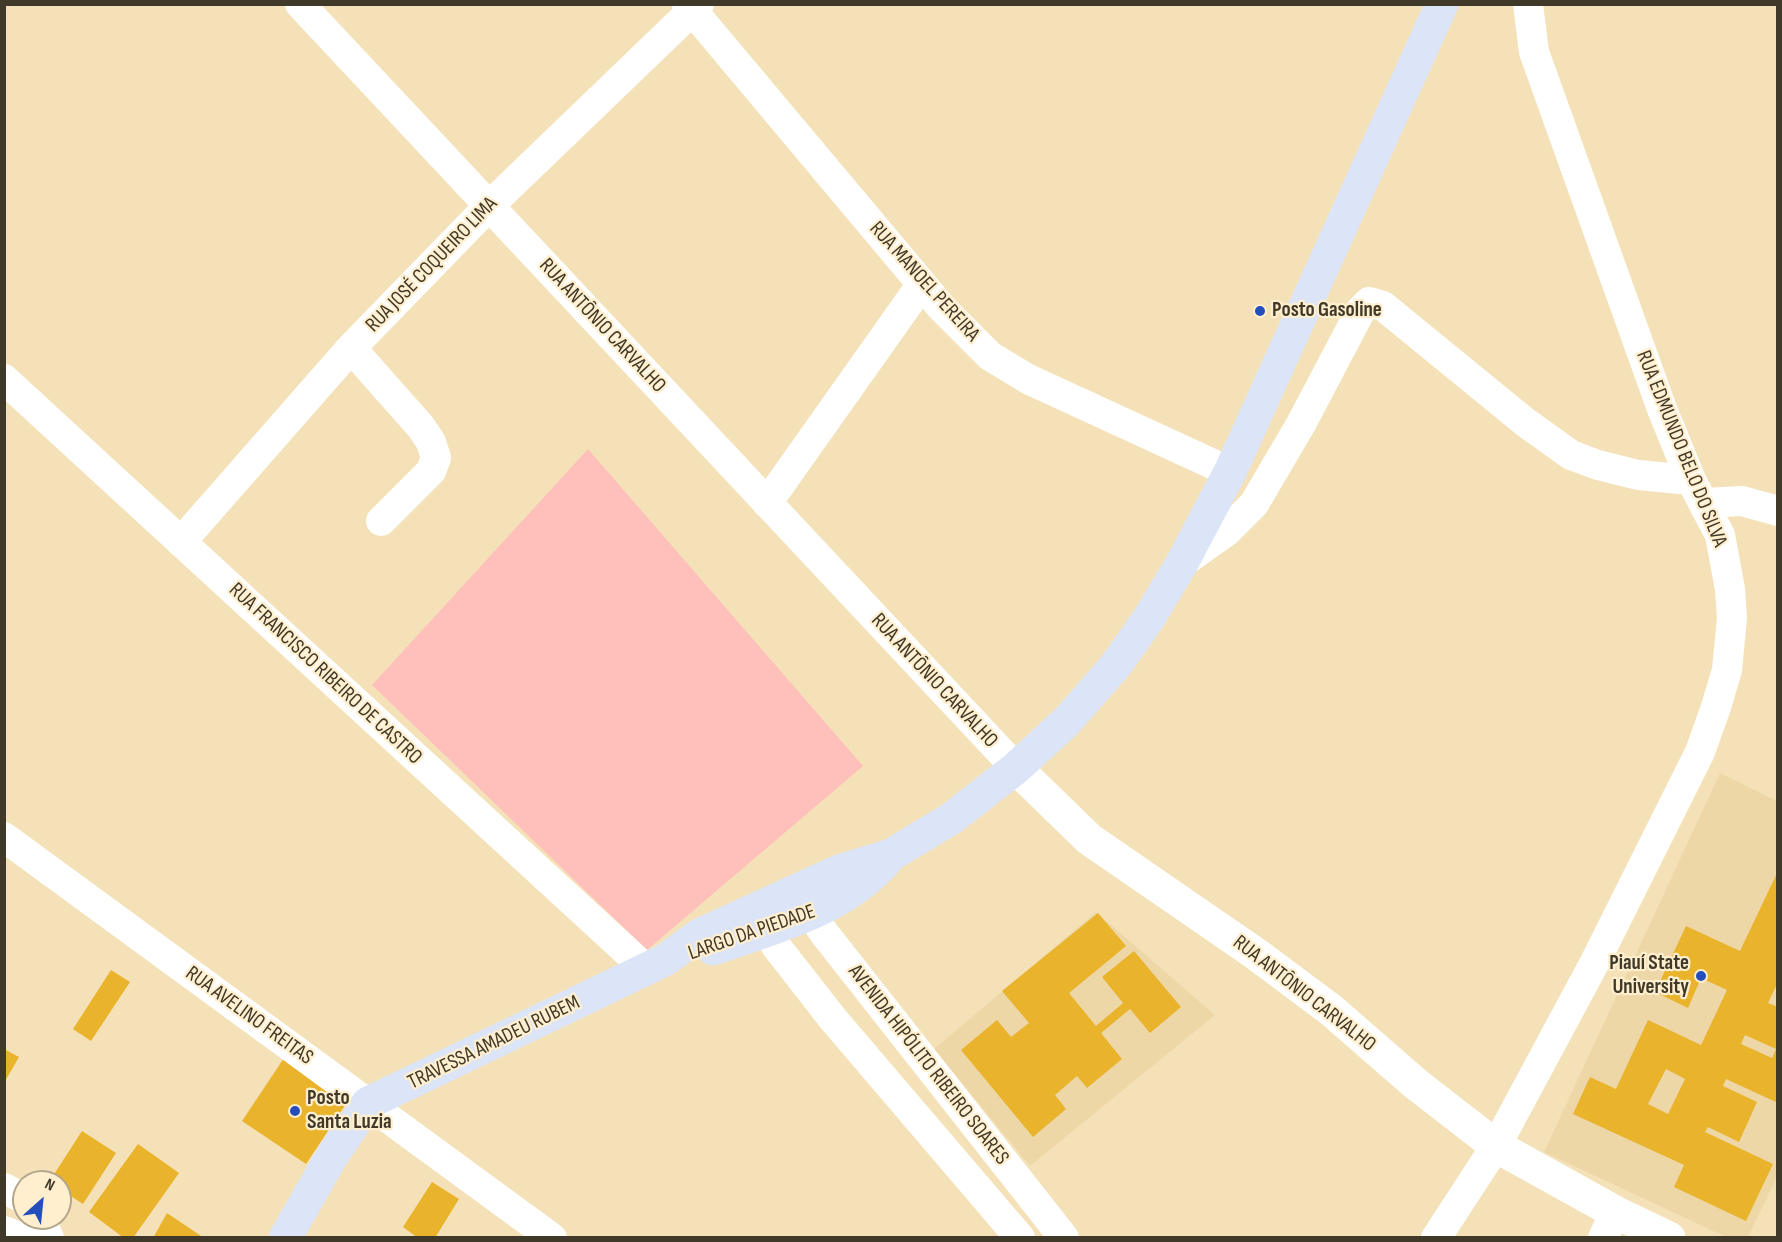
<!DOCTYPE html>
<html>
<head>
<meta charset="utf-8">
<style>
	body { margin:0 }
	#map { position:relative; width:1782px; height:1242px; overflow:hidden; background:#f5e1b8; font-family:"Sofia Sans Condensed",sans-serif }
	canvas { display:block }
	.frame { position:absolute; inset:0; border:6px solid #403828; pointer-events:none }
	.north { position:absolute; left:12px; top:1170px; width:60px; height:60px; box-sizing:border-box; background:#ffefce; border:2px solid #b3a68c; border-radius:50%; rotate:27deg; font-size:16px; font-weight:700; line-height:24px; text-align:center; color:#403828 }
	.north::after { content:''; display:block; margin:auto; width:21px; height:27px; background:#234ebc; clip-path:polygon(50% 0,100% 100%,50% 72%,0 100%) }
</style>
</head>
<body>
<div id="map">
<canvas width="1782" height="1242"></canvas>
<div class="frame"></div>
<div class="north">N</div>
</div>
<script>
const ctx = document.querySelector('canvas').getContext('2d');
ctx.lineJoin = 'round';
function paint(path, color) {
  ctx.fillStyle = color;
  ctx.fill(path, 'evenodd');
}
function stroke(path, color, width, dash) {
  ctx.strokeStyle = color;
  ctx.lineWidth = width;
  ctx.lineCap = dash ? 'butt' : 'round';
  ctx.setLineDash(dash || []);
  ctx.stroke(path);
}
function drawText(font, color, halo, rows, align = 'center') {
  ctx.font = font + ' "Sofia Sans Condensed",sans-serif';
  ctx.lineWidth = 4.5;
  ctx.setLineDash([]);
  ctx.textBaseline = 'middle';
  ctx.strokeStyle = halo;
  ctx.fillStyle = color;
  for (const [text, x, y, turn = 0] of rows) {
    ctx.save();
    ctx.translate(x, y);
    ctx.rotate((+turn || 0) * Math.PI / 180);
    ctx.textAlign = isNaN(turn) ? turn : align;
    if (halo) ctx.strokeText(text, 0, 0);
    ctx.fillText(text, 0, 0);
    ctx.restore();
  }
}
paint(new Path2D(`
	M1720,773L1777,801V1177L1748,1237H1726L1544,1152Z
	M1096,912L1215,1015L1030,1166L934,1049Z`), '#eed7a7');
paint(new Path2D(`
	M588,449L863,766L647,950L372,685Z`), '#ffbfba');
paint(new Path2D(`
	M1778,871V982L1768,1003L1778,1007V1103L1726,1079L1723,1086L1757,1102L1739,1142L1708,1127L1705,1132L1773,1164L1746,1221L1674,1187L1684,1165L1573,1114L1590,1077L1616,1089L1648,1020L1701,1045L1727,990L1701,978L1688,1008L1655,992L1686,926L1740,951ZM1745,1035L1776,1049L1772,1058L1741,1044ZM1666,1069L1685,1079L1668,1114L1648,1104Z
	M1098,913L1126,946L1069,993L1096,1026L1123,1003L1102,977L1134,951L1181,1007L1150,1033L1130,1009L1101,1033L1122,1059L1087,1088L1077,1076L1055,1095L1066,1109L1033,1137L961,1050L997,1020L1011,1037L1029,1023L1002,991Z
	M111,970L130,982L91,1041L73,1029Z
	M4,1049L19,1057L4,1083Z
	M284,1058L348,1101L306,1164L242,1121Z
	M82,1131L116,1153L83,1204L60,1189V1182H49Z
	M138,1144L179,1173L133,1238H124L89,1212Z
	M432,1182L459,1199L435,1238H418L403,1227Z
	M167,1213L204,1238H153Z`), '#eab32c');
stroke(new Path2D(`
	M300,4L1016,768
	M687,4L942,308L990,356L1028,379L1230,472
	M351,348L421,427L431,442L436,458L431,471L381,521
	M4,379L646,969
	M767,503L922,284
	M1704,503L1742,501L1778,511
	M181,542L351,348L489,206L699,4
	M1182,563L1227,531L1254,504L1301,424L1361,310L1369,302L1383,306L1525,422L1571,455L1598,465L1638,475L1691,480
	M4,837L552,1238
	M798,893L824,933L1064,1238
	M755,909L776,946L833,1019L1020,1238
	M4,1188L24,1199
	M40,1218L49,1238
	M4,1231L22,1238
	M1436,1238L1496,1146L1596,960L1700,752L1716,707L1727,670L1732,618L1730,589L1720,535L1691,480L1662,409L1534,52L1528,4
	M1603,1238L1615,1212`), '#fff', 30);
stroke(new Path2D(`
	M1016,768L1089,839L1256,954L1331,1010L1416,1084L1496,1146L1615,1212L1669,1238`), '#fff', 33);
stroke(new Path2D(`
	M713,949C776,927 846,910 890,856
	M285,1238L332,1156L368,1103L665,960L699,935L839,871L891,855L952,818L1016,768L1067,721L1116,665L1149,618L1182,563L1230,472L1442,4`), '#dce5f8', 33);
for (const [x, y, r, color] of [
	[1260,311,6,"#234ebc"],
	[1701,976,6,"#234ebc"],
	[295,1111,6,"#234ebc"]
]) {
  const dot = new Path2D();
  dot.arc(x, y, r, 0, 2 * Math.PI);
  ctx.fillStyle = color;
  ctx.fill(dot);
  stroke(dot, '#ffefce', 2);
}
drawText('21px', '#403828', '#ffefce', [
	["RUA JOSÉ COQUEIRO LIMA",432,265,-46],
	["RUA MANOEL PEREIRA",924,282,48],
	["RUA ANTÔNIO CARVALHO",602,326,47],
	["RUA EDMUNDO BELO DO SILVA",1681,449,68],
	["RUA FRANCISCO RIBEIRO DE CASTRO",325,674,43],
	["RUA ANTÔNIO CARVALHO",934,681,47],
	["LARGO DA PIEDADE",752,933,-19],
	["RUA ANTÔNIO CARVALHO",1304,994,38],
	["RUA AVELINO FREITAS",249,1016,36],
	["TRAVESSA AMADEU RUBEM",494,1043,-26],
	["AVENIDA HIPÓLITO RIBEIRO SOARES",928,1065,52]
]);
drawText('bold 21px', '#403828', '#ffefce', [
	["Posto Gasoline",1272,311],
	["Piauí State",1689,964,"right"],
	["University",1689,988,"right"],
	["Posto",307,1099],
	["Santa Luzia",307,1123]
], 'left');
</script>
</body>
</html>
